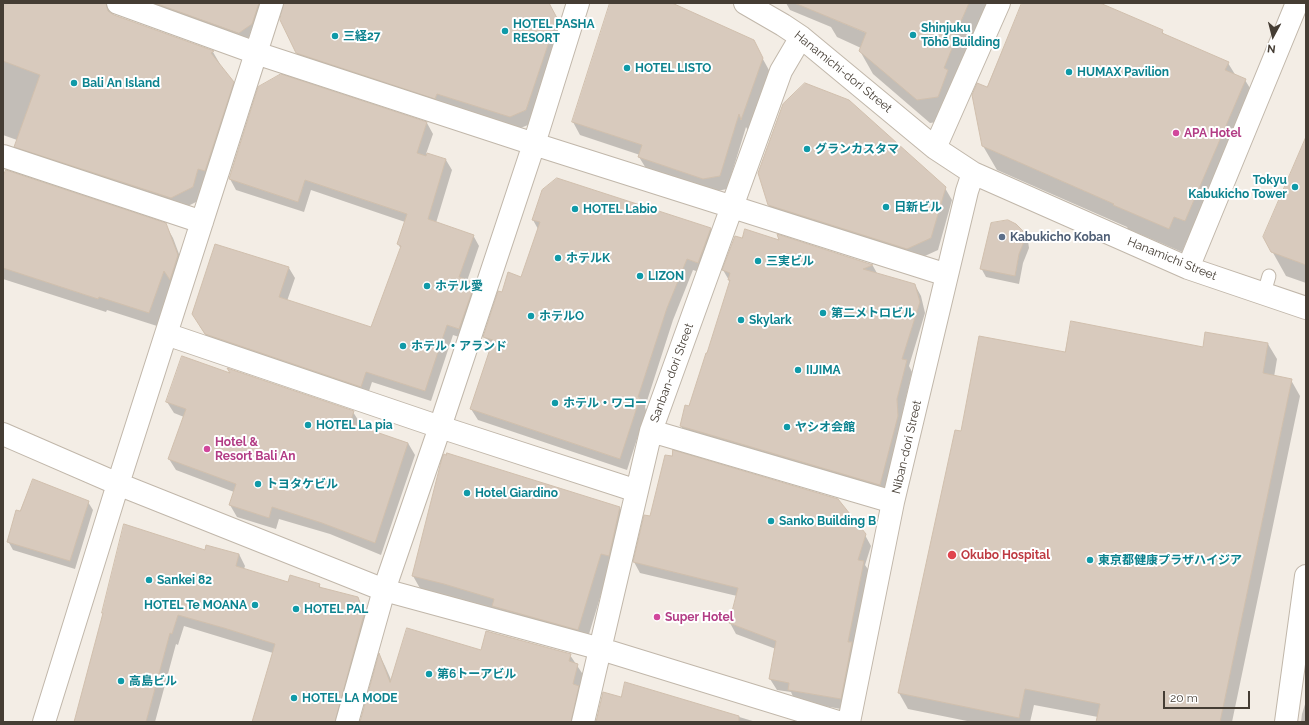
<!DOCTYPE html>
<html>
<head>
<meta charset="utf-8">
<style>
	body { margin:0 }
	#map { position:relative; width:1309px; height:725px; overflow:hidden; background:#f3ede5; font-family:Raleway,sans-serif }
	canvas { display:block }
	.frame { position:absolute; inset:0; border:4px solid #453d34; pointer-events:none }
	.north { position:absolute; left:1253px; top:16px; width:40px; height:40px; -webkit-text-stroke:3px #fff; paint-order:stroke; rotate:187deg; font-size:11px; font-weight:700; line-height:16px; text-align:center; color:#453d34 }
	.north::after { content:''; display:block; margin:auto; width:14px; height:18px; background:#453d34; clip-path:polygon(50% 0,100% 100%,50% 72%,0 100%) }
	.scale { position:absolute; left:1163px; top:691px; width:87px; height:18px; box-sizing:border-box; border:2px solid #453d34; border-top:0; padding-left:5px; font-size:12px; line-height:14px; white-space:nowrap; color:#453d34; -webkit-text-stroke:3px #fff; paint-order:stroke }
</style>
</head>
<body>
<div id="map">
<canvas width="1309" height="725"></canvas>
<div class="frame"></div>
<div class="north">N</div>
<div class="scale">20 m</div>
</div>
<script>
const ctx = document.querySelector('canvas').getContext('2d');
ctx.lineJoin = 'round';
function paint(path, color) {
  ctx.fillStyle = color;
  ctx.fill(path, 'evenodd');
}
function stroke(path, color, width, dash) {
  ctx.strokeStyle = color;
  ctx.lineWidth = width;
  ctx.lineCap = dash ? 'butt' : 'round';
  ctx.setLineDash(dash || []);
  ctx.stroke(path);
}
function drawText(font, color, halo, rows, align = 'center') {
  ctx.font = font + ' Raleway,"Noto Sans JP",sans-serif';
  ctx.lineWidth = 4;
  ctx.setLineDash([]);
  ctx.textBaseline = 'middle';
  ctx.strokeStyle = halo;
  ctx.fillStyle = color;
  for (const [text, x, y, turn = 0] of rows) {
    ctx.save();
    ctx.translate(x, y);
    ctx.rotate((+turn || 0) * Math.PI / 180);
    ctx.textAlign = isNaN(turn) ? turn : align;
    if (halo) ctx.strokeText(text, 0, 0);
    ctx.fillText(text, 0, 0);
    ctx.restore();
  }
}
paint(new Path2D(`
	M3,3H261L246,45L113,12V15L213,52L220,64L219,65L233,82L240,95L200,200L178,211L23,159L15,146L17,140L3,135Z
	M290,3H549L564,32L533,123L518,129L305,66L297,53Z
	M611,3H672L674,5L753,41L770,72L749,132L746,127L727,189L712,192L647,170L639,157L640,155L580,135L573,122Z
	M786,3H991L951,120L930,123L873,74L860,51L861,48L837,37L831,27L790,10Z
	M1023,3H1098L1162,31L1165,36L1228,63L1236,76L1245,80L1259,103L1198,244L1187,240L1182,252L1128,229L1127,227L997,170L983,146L987,88Z
	M427,123L433,134L426,154L446,160L452,170L436,223L473,235L479,246L467,281L474,283L480,294L465,339L453,335L431,401L372,382L367,397L212,345L199,325L289,268L295,278L287,301L372,328L401,249L398,244L405,222L311,190L304,212L236,190L230,179Z
	M1306,140V283L1286,276L1272,251Z
	M3,176L165,224L173,238L185,270L172,283L157,326L107,310L106,312L3,279Z
	M945,188L952,200L938,250L914,261L776,217L769,205Z
	M533,220L710,229L717,241L705,274L693,270L673,320L645,407L646,411L627,470L478,420L471,409L491,348L484,336L503,293L522,278L538,229Z
	M1023,232L1028,241L1029,248L1023,263L1019,284L986,277L981,268Z
	M778,236L873,266L878,275L915,285L921,296L925,313L909,366L912,372L903,410L904,428L886,496L687,437L681,426L686,406L690,407L708,354L730,282L723,270L743,239L780,241Z
	M1268,344L1277,359L1274,377L1291,380L1300,396L1232,722H1097L1098,717L1034,705L1030,722H972L908,709L899,693L962,432L1066,354L1204,348Z
	M232,375L353,412L360,423L359,427L408,443L415,455L381,555L330,534L279,519L276,529L237,517L230,505L234,492L176,470L169,459L184,417L174,413L167,402Z
	M88,502L93,510L75,569L13,550L8,541L21,513Z
	M620,508L628,522L609,568L586,644L421,590L413,576Z
	M865,535L871,546L865,565L870,572L847,710L795,701L791,692L777,690L770,679L776,649L736,634L730,623L737,596L640,573L634,562Z
	M206,551L239,554L245,566L244,569L288,584L319,585L321,588L358,598L364,610L370,626L344,722H253L273,653L184,626L178,645L176,644L155,722H76Z
	M482,651L570,655L584,676L579,722H361L380,656L385,666L392,682Z
	M626,683L756,722H597L622,698Z
	M1306,701V722H1301L1302,714Z`), '#0003');
const building = new Path2D(`
	M3,3H106L108,11L114,15L214,51L211,53L234,82L205,171L198,169L193,187L171,198L14,147L40,75L3,61Z
	M155,3H259L252,24L239,33Z
	M284,3H549L557,18L526,110L510,117L437,94L435,99L296,53L280,20Z
	M610,3H672L754,40L763,58L741,120L739,114L720,176L703,179L638,157L642,145L572,122Z
	M795,3H969L955,35L957,36L944,68L948,70L938,97L917,100L859,51L866,33Z
	M1022,3H1100L1163,30L1162,33L1229,62L1225,70L1246,79L1185,221L1174,217L1169,229L1113,205L1114,204L982,146L972,95L977,83L987,87Z
	M281,74L427,122L417,153L426,156L427,153L446,159L428,219L474,235L459,277L475,283L459,329L447,325L425,391L366,372L361,387L205,334L192,314L215,244L289,267L279,297L371,327L401,246L397,244L407,214L305,180L298,202L229,179L258,87Z
	M805,83L849,100L946,187L931,238L907,249L768,205L758,173L783,104Z
	M1306,137V265L1271,252L1263,237Z
	M6,170L166,223L178,255L170,280L164,271L149,313L99,297L98,299L3,268V177Z
	M557,178L711,228L698,263L687,259L667,308L638,397L640,398L620,459L470,409L493,340L483,337L498,291L502,292L508,272L521,277L540,222L532,220L542,190Z
	M1008,220L1016,224L1023,231L1025,239L1019,254L1015,276L980,269L991,223Z
	M745,229L779,240L777,234L873,265L863,269L915,284L920,302L902,359L907,360L897,399L898,416L880,485L680,426L685,405L689,406L706,353H707L730,280H728L730,273L722,270L735,236L742,238Z
	M1071,321L1203,347L1205,332L1268,343L1263,373L1292,379L1220,722H1096L1100,704L1025,689L1019,718L898,693L955,430L961,431L979,336L1065,352Z
	M182,356L230,373L227,368L354,411L350,423L408,443L375,543L322,523L272,507L269,518L229,505L236,484L168,459L186,409L166,402Z
	M673,450L838,499L866,534L858,560L864,561L848,642H852L841,699L788,690L789,683L769,679L776,641L729,623L738,588L633,562L644,515L650,516L665,455L672,456Z
	M447,453L620,507L609,556L601,554L578,630L492,606L494,599L444,584L412,576L442,458L444,454L446,455Z
	M33,479L89,501L70,561L7,542L16,510L20,511Z
	M124,524L205,550L206,545L239,554L236,566L288,582L290,575L320,584L319,587L358,597L364,614L335,722H252L275,644L224,628L178,615L172,634L170,633L146,722H74L103,613H102Z
	M407,628L481,650L486,631L571,654L569,661L578,664L573,684L579,686L571,722H360L379,653L390,682Z
	M625,682L739,716V722H596L603,692L621,697Z`);
paint(building, '#d8cabd');
stroke(building, '#d0bfad', 1);
const lane = new Path2D(`
	M1264,293L1269,276`);
const street = new Path2D(`
	M118,3L256,53L534,144L947,275
	M745,3L783,25L801,37L935,148L973,173L1188,268L1306,308
	M935,148L999,3
	M3,156L202,222
	M1188,268L1297,3
	M166,334L440,427L637,491
	M651,431L893,502
	M3,434L118,484L384,590L601,649L838,722
	M44,722L118,484L272,3
	M347,722L384,590L440,427L534,144L578,3
	M583,722L651,431L781,71L801,37
	M849,722L893,502L967,191L973,173
	M1286,722L1306,576`);
stroke(lane, '#c1b7aa', 15);
stroke(street, '#c1b7aa', 24);
stroke(lane, '#fff', 13);
stroke(street, '#fff', 22);
for (const [x, y, r, color] of [
	[505,31,4,"#0f9aa8"],
	[913,35,4,"#0f9aa8"],
	[335,36,4,"#0f9aa8"],
	[627,68,4,"#0f9aa8"],
	[1069,72,4,"#0f9aa8"],
	[74,83,4,"#0f9aa8"],
	[1176,133,4,"#d1479c"],
	[807,149,4,"#0f9aa8"],
	[1295,187,4,"#0f9aa8"],
	[886,207,4,"#0f9aa8"],
	[575,209,4,"#0f9aa8"],
	[1002,237,4,"#5c6f8a"],
	[558,258,4,"#0f9aa8"],
	[758,261,4,"#0f9aa8"],
	[640,276,4,"#0f9aa8"],
	[427,286,4,"#0f9aa8"],
	[823,313,4,"#0f9aa8"],
	[531,316,4,"#0f9aa8"],
	[741,320,4,"#0f9aa8"],
	[403,346,4,"#0f9aa8"],
	[798,370,4,"#0f9aa8"],
	[555,403,4,"#0f9aa8"],
	[308,425,4,"#0f9aa8"],
	[787,427,4,"#0f9aa8"],
	[207,449,4,"#d1479c"],
	[258,484,4,"#0f9aa8"],
	[467,493,4,"#0f9aa8"],
	[771,521,4,"#0f9aa8"],
	[952,555,5,"#e0444e"],
	[1090,560,4,"#0f9aa8"],
	[149,580,4,"#0f9aa8"],
	[255,605,4,"#0f9aa8"],
	[296,609,4,"#0f9aa8"],
	[657,617,4,"#d1479c"],
	[429,674,4,"#0f9aa8"],
	[121,681,4,"#0f9aa8"],
	[294,698,4,"#0f9aa8"]
]) {
  const dot = new Path2D();
  dot.arc(x, y, r, 0, 2 * Math.PI);
  ctx.fillStyle = color;
  ctx.fill(dot);
  stroke(dot, '#fff', 1.5);
}
drawText('bold 12px', '#0d838f', '#fff', [
	["HOTEL PASHA",513,24],
	["RESORT",513,38],
	["Shinjuku",921,28],
	["Tōhō Building",921,42],
	["三経27",343,36],
	["HOTEL LISTO",635,68],
	["HUMAX Pavilion",1077,72],
	["Bali An Island",82,83],
	["グランカスタマ",815,149],
	["Tokyu",1287,180,"right"],
	["Kabukicho Tower",1287,194,"right"],
	["日新ビル",894,207],
	["HOTEL Labio",583,209],
	["ホテルK",566,258],
	["三実ビル",766,261],
	["LIZON",648,276],
	["ホテル愛",435,286],
	["第二メトロビル",831,313],
	["ホテルO",539,316],
	["Skylark",749,320],
	["ホテル・アランド",411,346],
	["IIJIMA",806,370],
	["ホテル・ワコー",563,403],
	["HOTEL La pia",316,425],
	["ヤシオ会館",795,427],
	["トヨタケビル",266,484],
	["Hotel Giardino",475,493],
	["Sanko Building B",779,521],
	["東京都健康プラザハイジア",1098,560],
	["Sankei 82",157,580],
	["HOTEL Te MOANA",247,605,"right"],
	["HOTEL PAL",304,609],
	["第6トーアビル",437,674],
	["高島ビル",129,681],
	["HOTEL LA MODE",302,698]
], 'left');
drawText('12px', '#453d34', '#fff', [
	["Hanamichi-dori Street",843,72,39],
	["Hanamichi Street",1172,259,22],
	["Sanban-dori Street",672,373,-70],
	["Niban-dori Street",907,447,-77]
]);
drawText('bold 12px', '#b23c85', '#fff', [
	["APA Hotel",1184,133],
	["Hotel &",215,442],
	["Resort Bali An",215,456],
	["Super Hotel",665,617]
], 'left');
drawText('bold 12px', '#4e5e75', '#fff', [
	["Kabukicho Koban",1010,237]
], 'left');
drawText('bold 12px', '#be3a42', '#fff', [
	["Okubo Hospital",961,555]
], 'left');
</script>
</body>
</html>
